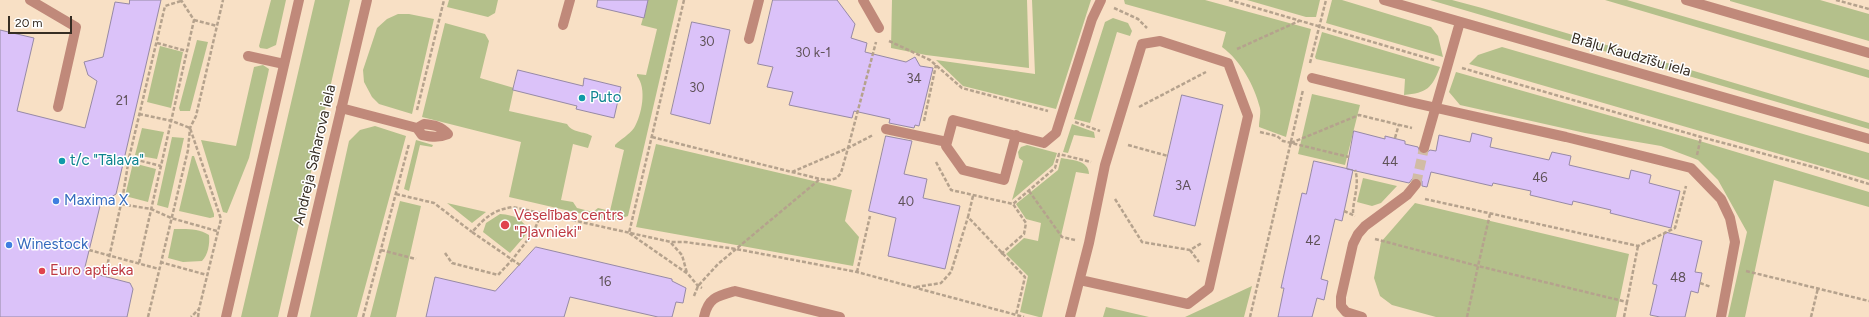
<!DOCTYPE html>
<html>
<head>
<meta charset="utf-8">
<style>
	body { margin:0 }
	#map { position:relative; width:1869px; height:317px; overflow:hidden; background:#f8e0c5; font-family:Figtree,sans-serif }
	canvas { display:block }
	.scale { position:absolute; left:8px; top:16px; width:64px; height:18px; box-sizing:border-box; border:2px solid #362d23; border-top:0; padding-left:5px; font-size:12px; line-height:14px; white-space:nowrap; color:#362d23; -webkit-text-stroke:3px #fff; paint-order:stroke }
</style>
</head>
<body>
<div id="map">
<canvas width="1869" height="317"></canvas>
<div class="scale">20 m</div>
</div>
<script>
const ctx = document.querySelector('canvas').getContext('2d');
ctx.lineJoin = 'round';
function paint(path, color) {
  ctx.fillStyle = color;
  ctx.fill(path, 'evenodd');
}
function stroke(path, color, width, dash) {
  ctx.strokeStyle = color;
  ctx.lineWidth = width;
  ctx.lineCap = dash ? 'butt' : 'round';
  ctx.setLineDash(dash || []);
  ctx.stroke(path);
}
function drawText(font, color, halo, rows, align = 'center') {
  ctx.font = font + ' Figtree,sans-serif';
  ctx.lineWidth = 3;
  ctx.setLineDash([]);
  ctx.textBaseline = 'middle';
  ctx.strokeStyle = halo;
  ctx.fillStyle = color;
  for (const [text, x, y, turn = 0] of rows) {
    ctx.save();
    ctx.translate(x, y);
    ctx.rotate((+turn || 0) * Math.PI / 180);
    ctx.textAlign = isNaN(turn) ? turn : align;
    if (halo) ctx.strokeText(text, 0, 0);
    ctx.fillText(text, 0, 0);
    ctx.restore();
  }
}
paint(new Path2D(`
	M271,0H286L276,45L267,49L260,48L259,46Z
	M315,0H350L278,317H241Z
	M449,0H498L495,13L488,17L447,7Z
	M648,0H678L628,216L613,221L509,197L521,142L422,117L445,23L485,34L489,41L480,78L514,88L509,111L567,124C572,133 584,131 592,136L588,148L573,144L561,200L573,202L577,208L593,212L598,208L610,211L624,150L615,147V145C621,139 629,135 634,128C642,115 647,88 637,76V74L646,75L657,29L641,25Z
	M892,0H1027L1029,68L926,55L891,48Z
	M1032,0H1091L1056,109L963,86L936,60L1035,74Z
	M1124,0H1205L1311,29L1286,137L1259,127C1259,121 1261,114 1260,108C1254,85 1241,61 1222,47L1226,32L1125,4Z
	M1247,0H1320L1316,17H1306Z
	M1332,0H1342L1431,27L1438,36L1443,57L1326,23Z
	M1430,0H1452L1482,8L1869,123V129Z
	M1605,0H1627L1869,70V78Z
	M1730,0H1820L1869,14V41L1730,1Z
	M398,14H409L434,19L412,114L379,104L372,97L364,82L363,70L377,28L387,19Z
	M1113,18L1128,23L1132,31L1130,36L1117,32L1090,123L1074,119L1105,22Z
	M1322,32L1440,67C1432,88 1427,93 1404,95L1405,79L1316,59L1315,57Z
	M197,40L208,42L190,111H180L179,108Z
	M160,46L183,52L171,108L147,102Z
	M1502,47L1869,153V180L1469,64L1478,55Z
	M263,65L269,69L268,74L249,158L227,213L223,212L201,140L236,146L254,67Z
	M1456,72L1703,142L1869,192V207L1774,180L1745,317H1728L1747,232L1718,180L1698,160L1661,146L1585,133L1460,105L1449,92Z
	M1312,94L1360,105L1345,165L1298,154Z
	M1072,124L1094,132L1095,138L1074,135L1068,153L1063,152Z
	M375,126L406,136L357,317H310L349,141L360,130Z
	M142,128L164,132L157,159L135,155Z
	M172,137L184,138L168,208L157,205Z
	M416,140L433,145L432,147L420,145L409,191L404,189Z
	M656,144L852,190L845,221L859,237L853,266L636,227Z
	M1027,145L1057,153L1053,165L1012,200L1023,161L1019,158L1018,152L1021,147Z
	M192,156H194L214,214V217L210,218L179,211Z
	M1061,158C1071,160 1089,160 1089,174L1076,172L1042,317H1039L1020,312L1028,276L1006,254L1024,238L1038,241L1041,223L1026,219L1016,204L1058,170Z
	M133,163L156,169L148,202L125,196Z
	M1363,178L1397,186L1381,203L1372,206L1357,202Z
	M400,201L421,206L396,317H370Z
	M447,203L486,212L472,223Z
	M1415,203L1629,254L1616,317H1436L1392,305L1380,296L1374,278L1381,242Z
	M500,214C516,215 520,219 530,230L510,253L483,232L486,223Z
	M174,229C187,229 198,228 209,235C210,244 208,255 202,261L183,262L168,258Z
	M1252,286L1244,317H1185Z
	M1106,307L1149,317H1103Z`), '#b4c08b');
const building = new Path2D(`
	M130,0H161L116,194L108,199L101,202L84,271L130,283L133,289L127,317H0V30L34,38L17,111L85,128L97,81L88,75L84,62L103,57L115,2L129,4Z
	M598,0H648L644,18L597,7Z
	M773,0H837L855,24L851,38L867,43L865,52L906,62L915,57L920,66L933,68L919,126L915,125L914,128L889,123L890,119L854,111L852,118L789,105L793,92L767,87L773,67L758,64Z
	M692,22L730,30L710,124L671,114Z
	M518,70L583,86L584,78L621,87L614,118L576,109L577,106L513,90Z
	M1182,95L1223,105L1195,226L1154,216Z
	M1354,131L1385,139V136L1405,141V144L1418,147L1420,153L1425,154L1430,150L1436,151L1439,135L1470,142L1472,133L1492,138L1490,147L1549,160L1552,152L1571,156L1569,165L1629,179L1631,170L1651,175L1649,183L1680,191L1671,228L1610,213L1611,210L1573,201L1572,205L1530,195L1531,191L1493,183L1492,186L1431,172L1427,187L1422,186V181L1417,178H1413L1409,183L1347,169Z
	M886,136L912,141L904,174L927,179L923,198L960,206L945,269L888,256L896,218L869,211Z
	M1314,161L1353,170L1342,221L1335,219L1321,279L1328,281L1324,300L1317,298L1312,317H1278L1284,288H1281L1302,193L1306,194Z
	M1665,232L1702,241L1695,272L1702,273L1698,293L1691,291L1685,317H1660L1650,315L1657,285L1653,284Z
	M536,247L672,279V281L686,288L683,303L676,302L672,317H658L570,297L564,317H426L435,277L495,291Z`);
paint(building, '#dbc2f9');
stroke(building, '#9689a5', 1);
stroke(new Path2D(`
	M1416,184L1424,148`), '#d1bca5', 10, [10, 5]);
stroke(new Path2D(`
	M684,0L629,233L688,274L698,286L702,288
	M1229,0L1434,60
	M1836,0L1869,9
	M1114,8L1138,19L1147,28
	M194,20L217,26
	M889,41L930,60L962,88L1048,111
	M157,43L187,51
	M1237,49L1299,21
	M1310,63L1326,0
	M1462,68L1701,137L1817,168L1869,184
	M1139,107L1206,72
	M417,110L444,0
	M139,114L172,121L190,128L221,219L199,309L191,317
	M924,121L936,65
	M1075,122L1100,131
	M1260,132L1277,136L1283,141L1349,157
	M652,137L820,179L830,180L837,178L841,173L848,148L876,42
	M1395,138L1399,124
	M1291,143L1359,115L1412,128
	M1128,145L1168,156
	M1697,155L1701,137
	M129,158L161,166
	M936,162L951,190L1013,204L1055,168L1059,154L1091,162
	M792,172L848,148L873,135
	M1029,191L1062,237L1075,240
	M396,194L434,203L472,232
	M973,196L968,217L1025,277L1016,315
	M1115,199L1142,242L1190,250L1202,243
	M1425,199L1638,246L1675,228L1686,186
	M121,204L151,209L171,218L217,231
	M1344,211L1355,216
	M1353,213C1353,199 1360,184 1355,170
	M1375,239L1478,266L1490,214
	M671,243L682,255L687,273
	M89,250L159,269
	M381,250L416,259
	M1190,250L1199,262
	M445,253L452,263L498,275L512,260L533,233L542,212
	M1001,254L1024,234L1026,223L1013,204
	M160,262L207,275
	M139,263L194,20L181,0
	M520,265L472,232C486,217 493,210 513,207L671,242H685L736,249L857,272L1024,317
	M85,267L100,272L106,271L123,195L129,158L165,6L181,1
	M1746,271L1869,301
	M857,272L870,216
	M1700,283L1711,287
	M916,287L941,283L951,272L968,217
	M694,296L698,286L718,264L820,179
	M148,317L188,150L190,128L196,116L223,0
	M198,317L199,310
	M363,317L409,144
	M1250,317L1303,90
	M1467,317L1478,266L1627,302L1638,246
	M1624,317L1627,302
	M1811,317L1818,288`), '#b5a28d', 2.5, [4, 2]);
stroke(new Path2D(`
	M30,0L76,27L58,107
	M863,0L879,28
	M1384,0L1869,139
	M1686,0L1869,53
	M563,25L570,0
	M749,39L759,0
	M248,56L284,64
	M1312,78L1410,102L1566,137L1691,168L1721,199L1730,218L1735,242L1721,317
	M341,108L417,128L422,135C432,137 438,138 448,134C441,126 434,125 424,124L417,128
	M886,129L947,142
	M1016,135L1004,180L963,170L946,146L953,120L1044,143L1056,133L1092,19L1101,0
	M1424,148L1460,22
	M226,317L299,0
	M292,317L367,0
	M704,317C708,298 717,296 735,291L840,317
	M1070,317L1089,243L1105,165L1142,44L1160,41L1228,63L1248,116L1209,288L1188,304L1080,280
	M1362,317L1346,312L1341,306V297L1353,244L1358,234L1365,226L1407,195L1416,184`), '#c0897a', 10);
for (const [x, y, r, color] of [
	[582,98,4,"#0f9aa8"],
	[62,161,4,"#0f9aa8"],
	[56,201,4,"#3f7fe0"],
	[505,225,5,"#e0444e"],
	[9,245,4,"#3f7fe0"],
	[42,271,4,"#e0444e"]
]) {
  const dot = new Path2D();
  dot.arc(x, y, r, 0, 2 * Math.PI);
  ctx.fillStyle = color;
  ctx.fill(dot);
  stroke(dot, '#fff', 1.5);
}
drawText('13px', '#5f5258', null, [
	["30",707,42],
	["30 k-1",813,53],
	["34",914,79],
	["30",697,88],
	["21",122,101],
	["44",1390,162],
	["46",1540,178],
	["3A",1183,186],
	["40",906,202],
	["42",1313,241],
	["48",1678,278],
	["16",605,282]
]);
drawText('15px', '#362d23', '#fff', [
	["Brāļu Kaudzīšu iela",1631,55,16],
	["Andreja Saharova iela",315,155,-77]
]);
drawText('15px', '#0d838f', '#fff', [
	["Puto",590,98],
	["t/c \"Tālava\"",70,161]
], 'left');
drawText('15px', '#366cbe', '#fff', [
	["Maxima X",64,201],
	["Winestock",17,245]
], 'left');
drawText('15px', '#be3a42', '#fff', [
	["Veselības centrs",514,216],
	["\"Pļavnieki\"",514,233],
	["Euro aptieka",50,271]
], 'left');
</script>
</body>
</html>
